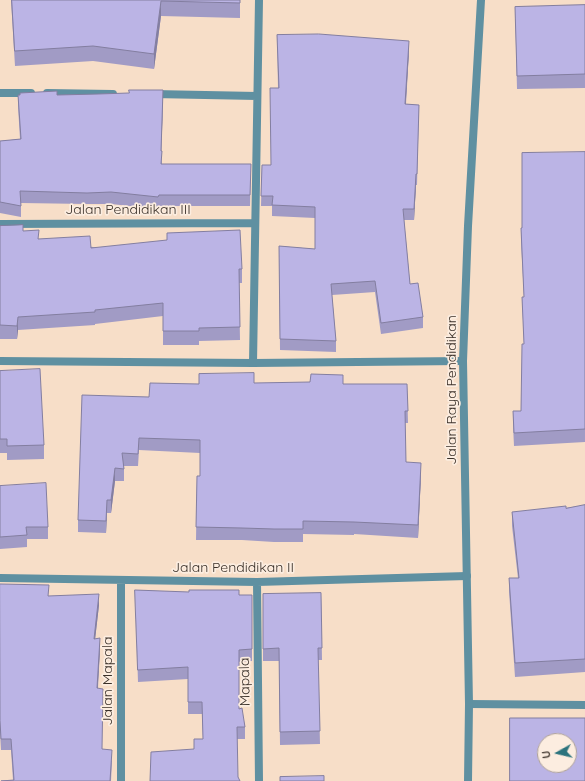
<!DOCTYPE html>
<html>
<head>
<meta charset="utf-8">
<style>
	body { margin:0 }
	#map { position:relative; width:585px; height:781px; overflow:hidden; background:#f7dec8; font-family:Quicksand,sans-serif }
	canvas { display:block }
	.north { position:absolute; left:537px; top:733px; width:40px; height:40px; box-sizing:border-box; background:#fcede0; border:1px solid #afa297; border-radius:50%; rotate:262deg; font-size:11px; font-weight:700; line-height:16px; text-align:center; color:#3b3129 }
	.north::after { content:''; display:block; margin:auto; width:14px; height:18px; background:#2b737d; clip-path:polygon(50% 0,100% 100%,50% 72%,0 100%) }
</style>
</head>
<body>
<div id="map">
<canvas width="585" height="781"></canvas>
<div class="north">U</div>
</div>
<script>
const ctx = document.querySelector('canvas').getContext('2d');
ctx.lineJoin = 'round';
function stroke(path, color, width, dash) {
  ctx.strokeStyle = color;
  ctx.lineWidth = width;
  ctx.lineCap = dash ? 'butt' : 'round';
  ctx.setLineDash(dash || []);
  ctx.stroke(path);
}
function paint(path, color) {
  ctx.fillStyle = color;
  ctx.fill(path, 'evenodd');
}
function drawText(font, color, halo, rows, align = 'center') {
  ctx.font = font + ' Quicksand,sans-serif';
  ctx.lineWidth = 3.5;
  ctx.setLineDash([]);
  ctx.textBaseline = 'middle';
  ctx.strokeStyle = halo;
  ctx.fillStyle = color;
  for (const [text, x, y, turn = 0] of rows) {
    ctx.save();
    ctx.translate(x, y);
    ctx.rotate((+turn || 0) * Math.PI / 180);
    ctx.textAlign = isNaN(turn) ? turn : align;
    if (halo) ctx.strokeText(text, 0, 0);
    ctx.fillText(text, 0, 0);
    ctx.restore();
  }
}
stroke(new Path2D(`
	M0,93H31
	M47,93L113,94
	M153,94L257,96
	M0,224L255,223
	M0,361L253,363L463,361
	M253,363L259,0
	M0,578L257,582L467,576
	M257,582L259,781
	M469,704L585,705
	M121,781V581`), '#5f90a1', 8);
stroke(new Path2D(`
	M468,781L469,704L463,361L468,226L481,0`), '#5f90a1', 8);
paint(new Path2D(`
	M11,0H240V18L161,16L154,69L93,61L15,66Z
	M585,5V88L517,89L515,7Z
	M277,35L409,51L406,104L419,105L417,185H416L414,220H404L410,284L423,317V328L381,334L375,292L332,295L336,341V352L280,350L279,246L315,249V218L272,216V206H261L262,165H271L278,88Z
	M18,95H57L163,102L161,151L162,164H251L250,206H159L158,209L111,204H87L21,203V217L0,213V141L20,139L18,106Z
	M585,152V442L514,446L513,425V411H521L524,344L522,297H524L521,242V228H522Z
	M0,226L23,231L39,239L242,269V283H239L240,340L199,341V345H163V316L95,324V325L18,330L17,339H0Z
	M0,371L44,445V459L7,460V453H0Z
	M254,383L343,384H407L408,423H405L406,462L421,475L418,538L354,534V535L303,534V542H274L242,540H196L197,476H200V453L139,450L138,466H124V481H115L111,513H107L106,533L78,532V520L149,397L199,384Z
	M0,486L48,527V539H27V547L0,549Z
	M585,505V672L515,677L509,591V578H518L512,526V512L566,508Z
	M0,584L49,596L99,605L95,639L100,649L98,688L102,749L112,761L111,781H1L13,780L11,750H1L0,732Z
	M135,590L239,595H252V661L239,662V709L245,727V739H237L194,750L203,739L202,714H188V679L138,682Z
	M321,593L322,660H318L320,744L280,745L279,661H263V594Z`), '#a19bc5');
paint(new Path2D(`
	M161,1V16L154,69V54Z
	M409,41V51L405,115V104Z
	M163,90V102L161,162V151Z
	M416,174V185L414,220V209Z
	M18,317V330L17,339V326Z
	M421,463V475L418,538V525Z
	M115,468V481L111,513V500Z
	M107,500V513L106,533V521Z
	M99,594V605L94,649V639Z
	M100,638V649L97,699V688Z`), '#837ea0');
const building = new Path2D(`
	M12,0H240V3L161,1L154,54L93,46L15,51Z
	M585,5V74L517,76L515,7Z
	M319,34L409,41L405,104L419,105L417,174H416L414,209H403L410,284L418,283L423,317L381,323L375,281L331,284L336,341L280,339L279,246L315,249V207L272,205L273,196H261L262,165H271L270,88H279L277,35Z
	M129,90H163L161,151H162L161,164H251L250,195H159L158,197L111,192L87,193L20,191L21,206L0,202V141L21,139L18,95H20V93L57,91V95L98,94L129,93Z
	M585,152V429L514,433L513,411H521L522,344H524L522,297H524L521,228H522V153Z
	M23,225V231L39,230L38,239L90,236L91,248L167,240V233L240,230L242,269H239L240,327L199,328V331H163V303L95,310V312L18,317L17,326L0,325V226Z
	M40,369L44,445L7,446V439H0V371Z
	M254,373V383L310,382L311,374L343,375V384H407L408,411H405L406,462L421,463L418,525L354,522L303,521V529H274L242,528L196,527L197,476H200V440L139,438L138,454L122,453L124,469L115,468L111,500H107L106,521L78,520L82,395L149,397L150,383L199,384V374Z
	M46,483L48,527H26L27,535L0,537V486Z
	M585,505V659L515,663L509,578H519L512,512L566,506V508Z
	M0,584L49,585L48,596L99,594L94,639L100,638L97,688L103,689L102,749L112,750L110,781H1L14,780L11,739H1L0,721Z
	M135,590L189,592V590H239V595H252V649L239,650V709L242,708L245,727H237L238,777L240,781H150L151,752L194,749V739H203L202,702H188V667L138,670Z
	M321,593L322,648H318L320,731L280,732L279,648L263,649V594Z
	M510,718H585V781H510ZM545,741H569V765H545Z
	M324,776V781H280V777Z`);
paint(building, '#bbb4e5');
stroke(building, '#837ea0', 1);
drawText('14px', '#3b3129', '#fcede0', [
	["Jalan Pendidikan III",128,210],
	["Jalan Raya Pendidikan",452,390,-90],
	["Jalan Pendidikan II",233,568],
	["Jalan Mapala",108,681,-90],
	["Mapala",245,682,-91]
]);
</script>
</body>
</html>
